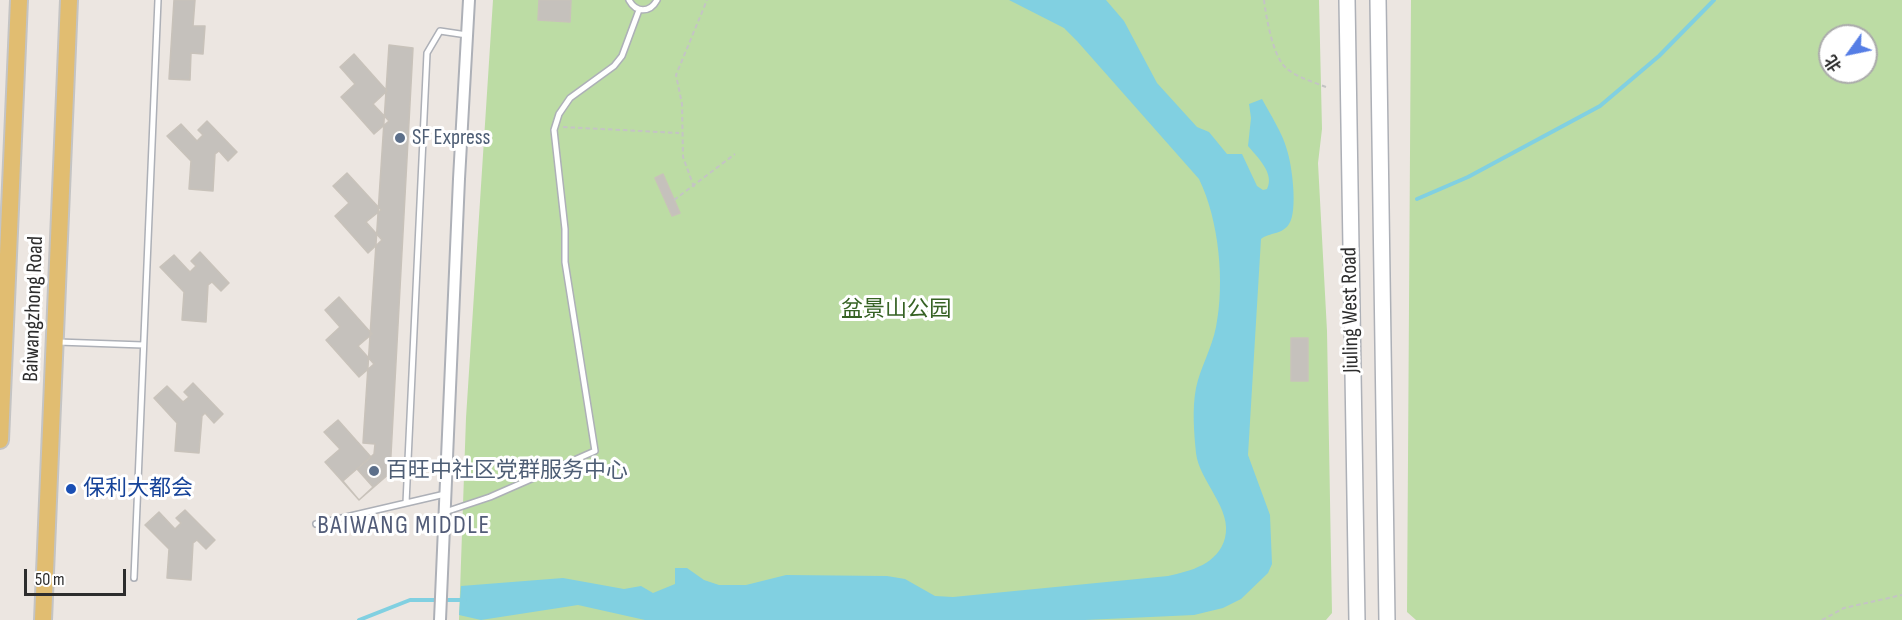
<!DOCTYPE html>
<html>
<head>
<meta charset="utf-8">
<style>
	body { margin:0 }
	#map { position:relative; width:1902px; height:620px; overflow:hidden; background:#ece6e1; font-family:"Sofia Sans Condensed","Noto Sans SC",sans-serif }
	canvas { display:block }
	.north { position:absolute; left:1818px; top:24px; width:60px; height:60px; box-sizing:border-box; background:#fff; border:2px solid #ababab; border-radius:50%; rotate:237deg; font-size:16px; font-weight:700; line-height:24px; text-align:center; color:#2d2d2d }
	.north::after { content:''; display:block; margin:auto; width:21px; height:27px; background:#557de5; clip-path:polygon(50% 0,100% 100%,50% 72%,0 100%) }
	.scale { position:absolute; left:24px; top:569px; width:102px; height:27px; box-sizing:border-box; border:3px solid #2d2d2d; border-top:0; padding-left:8px; font-size:18px; line-height:21px; white-space:nowrap; color:#2d2d2d; -webkit-text-stroke:4px #fff; paint-order:stroke }
</style>
</head>
<body>
<div id="map">
<canvas width="1902" height="620"></canvas>
<div class="north">北</div>
<div class="scale">50 m</div>
</div>
<script>
const ctx = document.querySelector('canvas').getContext('2d');
ctx.lineJoin = 'round';
function paint(path, color) {
  ctx.fillStyle = color;
  ctx.fill(path, 'evenodd');
}
function stroke(path, color, width, dash) {
  ctx.strokeStyle = color;
  ctx.lineWidth = width;
  ctx.lineCap = dash ? 'butt' : 'round';
  ctx.setLineDash(dash || []);
  ctx.stroke(path);
}
function drawText(font, color, halo, rows, align = 'center') {
  ctx.font = font + ' "Sofia Sans Condensed","Noto Sans SC",sans-serif';
  ctx.lineWidth = 6;
  ctx.setLineDash([]);
  ctx.textBaseline = 'middle';
  ctx.strokeStyle = halo;
  ctx.fillStyle = color;
  for (const [text, x, y, turn = 0] of rows) {
    ctx.save();
    ctx.translate(x, y);
    ctx.rotate((+turn || 0) * Math.PI / 180);
    ctx.textAlign = isNaN(turn) ? turn : align;
    if (halo) ctx.strokeText(text, 0, 0);
    ctx.fillText(text, 0, 0);
    ctx.restore();
  }
}
paint(new Path2D(`
	M493,0H1319L1322,129L1318,163L1327,331L1332,613L1326,620H459L466,418Z
	M1411,0H1902V620H1416L1407,612ZM1830,36H1866V72H1830Z`), '#bcdca4');
paint(new Path2D(`
	M1009,0H1106L1124,21L1157,83L1197,127L1209,132L1227,154H1242L1257,186L1263,190L1267,189C1275,173 1257,157 1248,146L1251,118L1249,104L1262,99C1271,116 1282,132 1287,150C1292,165 1298,211 1289,224C1282,235 1270,232 1261,239L1248,455L1270,515L1272,564L1268,573L1241,599L1223,608L1194,615L1085,620H645L578,605L481,620L459,615L461,586L563,578L624,589L641,586L653,593L675,584V568H687L704,580L719,585H746L786,575L887,576L905,579L935,596L953,597L1168,576C1191,571 1218,564 1225,538C1233,509 1199,481 1196,453C1194,432 1192,409 1196,388C1200,368 1212,348 1216,327C1225,282 1219,220 1199,179L1077,41L1064,28Z`), '#81d0e1');
stroke(new Path2D(`
	M1417,199L1468,177L1600,106L1659,56L1714,0
	M359,620L410,600H465`), '#81d0e1', 4);
const building = new Path2D(`
	M174,0H195L193,26H205L203,54L191,53L190,80L169,79Z
	M539,0H571L570,22L538,20Z
	M389,45L413,48L390,473L359,500L343,481L374,454L375,444L363,443Z
	M354,54L387,91L373,104L389,121L374,134L341,97L355,84L340,67Z
	M207,121L237,152L228,161L219,151L215,154L213,191L189,189L191,161L167,136L181,124L197,141L203,135L198,130Z
	M347,173L381,210L366,222L382,240L368,253L335,216L349,203L333,186Z
	M663,174L680,213L672,216L655,178Z
	M200,252L229,283L221,291L212,282L208,285L206,322L182,320L184,292L160,267L174,255L190,272L196,266L191,261Z
	M339,297L372,334L358,346L374,364L359,377L326,340L340,327L325,310Z
	M1291,338H1308V381H1291Z
	M193,383L223,414L214,423L205,413L202,416L199,453L175,451L177,423L154,398L167,386L183,402L189,397L184,392Z
	M338,420L371,457L357,469L373,487L359,500L325,462L340,449L324,432Z
	M185,510L215,540L206,549L197,540L193,543L191,580L167,578L169,549L145,525L159,512L175,529L181,523L176,518Z`);
paint(building, '#c5c1bc');
stroke(building, '#c8c2ba', 1.5);
const lane = new Path2D(`
	M629,0C636,13 650,13 657,0
	M58,342L143,345
	M406,503L427,53L440,31L467,35
	M445,512L490,497L595,451L565,262V229L554,130L559,114L570,98L614,66L622,56L639,10
	M316,524L445,494
	M134,578L158,0`);
const street = new Path2D(`
	M440,620L459,179L469,0`);
const secondary = new Path2D(`
	M1347,0L1357,620
	M1378,0L1387,620`);
const primary = new Path2D(`
	M0,440L19,0
	M43,620L69,0`);
stroke(lane, '#adb0b7', 8);
stroke(street, '#adb0b7', 14);
stroke(secondary, '#adb0b7', 18);
stroke(primary, '#c4c4c4', 20);
stroke(new Path2D(`
	M1264,0C1266,17 1273,57 1286,68C1296,77 1313,82 1326,87
	M563,127L679,133
	M694,187L683,157L682,104L676,75L707,0
	M674,200L735,154
	M1822,620L1844,608L1902,595`), '#c4c4c4', 2, [4.5, 3]);
stroke(lane, '#fff', 5);
stroke(street, '#fff', 10);
stroke(secondary, '#fff', 15);
stroke(primary, '#e1bd71', 16);
for (const [x, y, r, color] of [
	[400,138,6,"#5c6f8a"],
	[374,471,6,"#5c6f8a"],
	[71,489,6,"#1a4fb4"]
]) {
  const dot = new Path2D();
  dot.arc(x, y, r, 0, 2 * Math.PI);
  ctx.fillStyle = color;
  ctx.fill(dot);
  stroke(dot, '#fff', 2);
}
drawText('22px', '#4e5e75', '#fff', [
	["SF Express",412,138],
	["百旺中社区党群服务中心",386,471]
], 'left');
drawText('22px', '#2d2d2d', '#fff', [
	["Baiwangzhong Road",34,309,-88],
	["Jiuling West Road",1351,310,-91]
]);
drawText('22px', '#366224', '#fff', [
	["盆景山公园",896,310]
]);
drawText('22px', '#164399', '#fff', [
	["保利大都会",83,489]
], 'left');
ctx.letterSpacing = '1.5px';
drawText('26px', '#525c78', '#fff', [
	["BAIWANG MIDDLE",404,526]
]);
ctx.letterSpacing = '0px';
</script>
</body>
</html>
